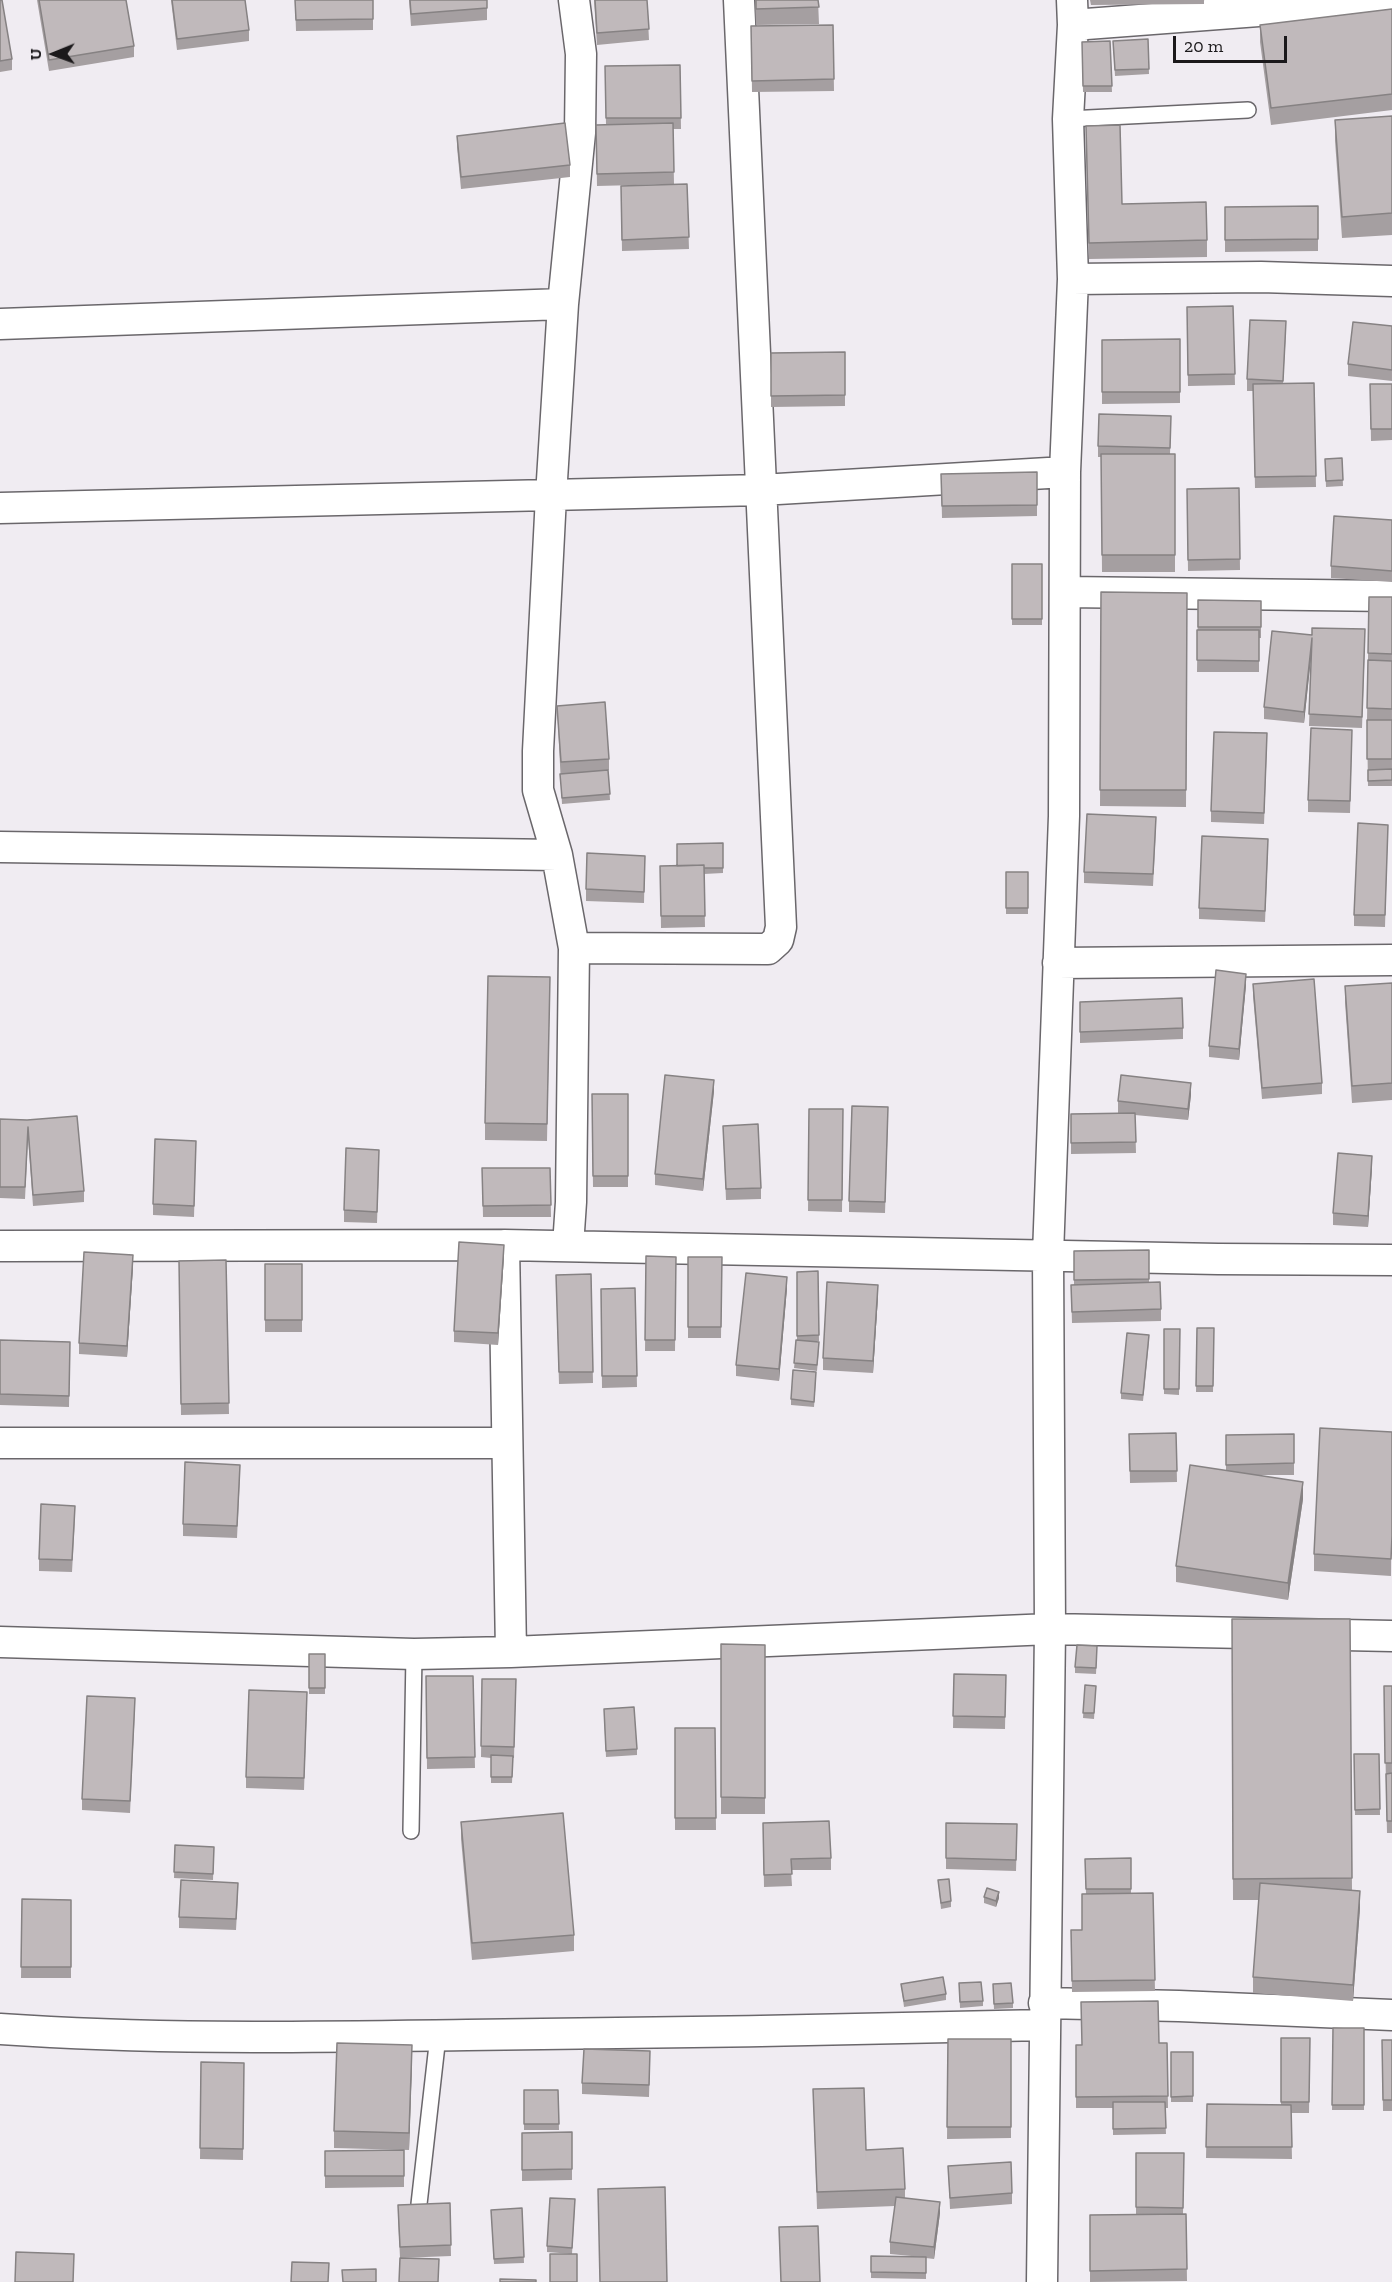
<!DOCTYPE html>
<html>
<head>
<meta charset="utf-8">
<style>
	body { margin:0 }
	#map { position:relative; width:1392px; height:2282px; overflow:hidden; background:#f0ecf2; font-family:"Zilla Slab",serif }
	canvas { display:block }
	.north { position:absolute; left:24px; top:24px; width:60px; height:60px; -webkit-text-stroke:4px #f0ecf2; paint-order:stroke; rotate:269deg; font-size:16px; font-weight:700; line-height:24px; text-align:center; color:#1b191b }
	.north::after { content:''; display:block; margin:auto; width:21px; height:27px; background:#1b191b; clip-path:polygon(50% 0,100% 100%,50% 72%,0 100%) }
	.scale { position:absolute; left:1173px; top:36px; width:114px; height:27px; box-sizing:border-box; border:3px solid #1b191b; border-top:0; padding-left:8px; font-size:18px; line-height:21px; white-space:nowrap; color:#1b191b; -webkit-text-stroke:4px #f0ecf2; paint-order:stroke }
</style>
</head>
<body>
<div id="map">
<canvas width="1392" height="2282"></canvas>
<div class="north">U</div>
<div class="scale">20 m</div>
</div>
<script>
const ctx = document.querySelector('canvas').getContext('2d');
ctx.lineJoin = 'round';
function stroke(path, color, width, dash) {
  ctx.strokeStyle = color;
  ctx.lineWidth = width;
  ctx.lineCap = dash ? 'butt' : 'round';
  ctx.setLineDash(dash || []);
  ctx.stroke(path);
}
function paint(path, color) {
  ctx.fillStyle = color;
  ctx.fill(path, 'evenodd');
}
const service = new Path2D(`
	M1068,119L1248,110
	M411,1831L414,1654
	M419,2204L438,2036`);
const minor = new Path2D(`
	M1073,25L1392,1
	M1073,279L1261,277L1392,281
	M0,324L563,304
	M0,508L761,490L1065,472
	M1066,592L1392,596
	M0,847L557,855
	M574,948L768,949L778,940L781,927L739,0
	M1058,963L1392,960
	M504,1245L1218,1259L1392,1260
	M0,1246L504,1245L511,1652
	M568,1246L571,1202L574,948L557,855L538,790V751L551,496L563,304L580,133L581,54L574,0
	M0,1443H507
	M0,1642L414,1654L511,1652L1050,1629L1392,1636
	M1044,2003L1179,2006L1392,2015
	M0,2029C156,2040 311,2037 467,2035C660,2033 852,2030 1045,2025
	M1042,2282L1050,1629L1048,1255L1064,816L1065,472L1073,279L1068,119L1073,25L1072,0`);
stroke(service, '#6a676b', 18);
stroke(minor, '#6a676b', 33);
stroke(service, '#fff', 15);
stroke(minor, '#fff', 30);
paint(new Path2D(`
	M0,0L12,59V70L0,72Z
	M37,0H126L134,46V57L49,71Z
	M171,0H245L249,30V41L177,50Z
	M295,0H373V30L296,31Z
	M409,0H487V20L411,26Z
	M594,0H647L649,40L597,45Z
	M755,0H818L819,24L756,25Z
	M1090,0H1204V4L1091,5Z
	M1392,9V110L1271,125L1260,42V25Z
	M833,25L834,91L752,92L751,26Z
	M1148,39L1149,74L1115,76L1113,41Z
	M1110,41L1112,92H1083L1082,42Z
	M680,65L681,129H673L674,184L597,186L596,125H606L605,66Z
	M1392,116V235L1342,238L1335,141V120Z
	M457,136L570,165V177L461,189L457,147Z
	M1086,142L1122,204L1207,240V257L1089,259Z
	M687,184L689,249L622,251L621,186Z
	M1318,206V251L1225,252V207Z
	M1233,306L1235,385L1188,386L1187,307Z
	M1392,326V381L1348,376V364Z
	M1286,332L1283,383H1314L1316,487L1255,488L1253,391H1247V379Z
	M1180,339V403L1102,404V340Z
	M845,352V406L771,407V353Z
	M1370,384H1392V440L1371,441Z
	M1171,428L1170,454H1175V572H1102L1101,457H1098V446Z
	M1342,458L1343,486L1326,487L1325,459Z
	M1037,472V516L942,518L941,474Z
	M1239,488L1240,570L1188,571L1187,489Z
	M1392,520V582L1331,578V566Z
	M1012,564H1042V625H1012Z
	M1101,592L1187,593L1186,807L1100,806Z
	M1369,597H1392V720H1367Z
	M1198,600L1261,601V638H1259V672H1197Z
	M1272,631L1365,641L1362,728L1309,726L1311,656L1304,723L1264,719V707Z
	M557,706L609,759V770H608L610,800L562,804Z
	M1367,720H1392V786H1368Z
	M1352,741L1350,813L1308,812V800Z
	M1267,745L1264,824L1211,822V811Z
	M1388,825L1385,927L1354,926V915Z
	M1156,828L1153,886L1084,883V872Z
	M723,843V873L704,874L705,927L661,928L660,866H677Z
	M1268,850L1265,922L1199,919V908Z
	M645,856L644,903L586,901V889Z
	M1006,872H1028V914H1006Z
	M550,977L547,1141L485,1140V1123Z
	M1392,983V1100L1352,1103L1345,1002V986Z
	M1253,984L1322,1083V1094L1262,1099L1253,996Z
	M1246,985L1239,1060L1209,1057V1046Z
	M1080,1002L1183,1028V1039L1080,1043Z
	M714,1091L703,1191L655,1185V1174Z
	M592,1094H628V1187H593Z
	M1191,1095L1188,1120L1135,1115L1136,1153L1071,1154V1114L1123,1113H1118V1101Z
	M809,1109H843L842,1212L808,1211Z
	M0,1119L27,1120L84,1191V1202L33,1206L28,1138L25,1199L0,1198Z
	M888,1119L885,1213L849,1212V1201Z
	M723,1126L761,1188V1199L726,1200Z
	M196,1141L194,1217L153,1215V1204Z
	M379,1161L377,1223L344,1222V1210Z
	M1372,1167L1368,1227L1333,1225V1213Z
	M482,1168H550L551,1217H483Z
	M1149,1250V1282L1161,1309V1321L1072,1323L1071,1285H1074V1251Z
	M504,1256L498,1345L454,1342V1331Z
	M646,1256L676,1257L675,1351H645Z
	M688,1257H722L721,1338H688Z
	M226,1260L229,1414L181,1415L179,1261Z
	M265,1264H302V1332H265Z
	M133,1267L127,1357L79,1354V1343Z
	M818,1271L819,1341H812L819,1348L817,1371L794,1368L797,1340V1272Z
	M591,1274L593,1383L559,1384L556,1275Z
	M635,1288L637,1387L602,1388L601,1289Z
	M787,1288L779,1381L736,1376V1365Z
	M878,1296L873,1373L823,1370V1358Z
	M1197,1328H1214L1213,1392H1196Z
	M1164,1329H1180L1179,1395L1164,1394Z
	M0,1340L70,1342L69,1407L0,1405Z
	M1149,1341L1143,1401L1121,1399V1393Z
	M816,1378L814,1407L791,1405V1399Z
	M1392,1432L1391,1576L1314,1571V1554Z
	M1176,1433L1177,1482L1130,1483L1129,1434Z
	M1294,1434V1475H1259L1303,1499L1288,1600L1176,1582V1566L1226,1470V1435Z
	M240,1476L237,1538L183,1536V1524Z
	M75,1518L72,1572L39,1571V1559Z
	M1232,1619H1350L1352,1890L1360,1908L1353,2001L1253,1993V1977L1259,1900H1233Z
	M721,1644L765,1645V1814H721Z
	M1097,1652L1096,1674L1075,1673V1667Z
	M309,1654H325V1694H309Z
	M954,1674L1006,1675L1005,1729L953,1728Z
	M426,1676H473L475,1768L427,1769Z
	M482,1679H516L514,1758H513L512,1783H491V1758L481,1757Z
	M1085,1685L1096,1686L1094,1719L1083,1718Z
	M1384,1686H1392V1833H1387Z
	M307,1704L304,1790L246,1788V1777Z
	M135,1709L130,1813L82,1810V1799Z
	M604,1715L637,1749V1755L606,1757Z
	M675,1728H715L716,1830H675Z
	M1354,1754H1379L1380,1815H1355Z
	M461,1822L574,1935V1951L472,1960L461,1839Z
	M763,1823L831,1858V1870H791L792,1886L764,1887Z
	M946,1823L1017,1836L1016,1871L946,1869Z
	M175,1845L214,1847L213,1880L174,1878Z
	M1131,1858V1894L1153,1893L1155,1991L1072,1992L1071,1930H1082L1086,1894L1085,1859Z
	M938,1880L951,1901V1907L941,1909Z
	M238,1894L236,1930L179,1928V1917Z
	M984,1897L999,1898L996,1907L984,1903Z
	M22,1899L71,1900V1978H21Z
	M959,1983L983,2001V2006L960,2008Z
	M901,1984L946,1994V2000L904,2007Z
	M993,1984L1013,2003V2008L994,2009Z
	M1333,2028H1364V2110H1332Z
	M1281,2038H1310L1309,2113H1291L1292,2159L1206,2158L1207,2104L1281,2105Z
	M948,2039H1011V2138L947,2139Z
	M1382,2040H1392V2111H1383Z
	M1167,2043L1168,2108H1165L1166,2134L1113,2135V2108H1076V2045Z
	M1171,2052H1193V2102H1171Z
	M201,2062L244,2063L243,2160L200,2159Z
	M412,2062L409,2150L334,2148V2131Z
	M650,2062L649,2097L582,2094V2083Z
	M813,2089L866,2150L905,2189V2198L940,2213L934,2259L926,2258V2279L871,2278V2256L922,2257L890,2254V2242L895,2206L817,2209Z
	M524,2090H558L559,2130H524Z
	M572,2132V2180L522,2181V2133Z
	M404,2150V2187L325,2188V2151Z
	M1136,2153H1184L1183,2214H1186L1187,2281L1090,2282V2215H1136Z
	M948,2166L1012,2193V2204L950,2209Z
	M450,2203L451,2256L400,2258L398,2216Z
	M575,2205L572,2254L547,2252V2246Z
	M522,2208L524,2263L494,2264L491,2210Z`), '#a59fa1');
paint(new Path2D(`
	M1312,638V649L1304,723V712Z
	M1246,974V985L1239,1060V1049Z
	M714,1080V1091L703,1191V1179Z
	M1191,1083V1095L1188,1120V1109Z
	M1372,1156V1167L1368,1227V1216Z
	M504,1245V1256L498,1345V1333Z
	M133,1255V1267L127,1357V1346Z
	M787,1277V1288L779,1381V1369Z
	M878,1285V1296L873,1373V1361Z
	M1303,1482V1499L1288,1600V1583Z
	M1360,1891V1908L1353,2001V1985Z
	M999,1892V1898L996,1907V1901Z
	M412,2045V2062L409,2150V2133Z
	M940,2202V2213L934,2259V2247Z`), '#868283');
const building = new Path2D(`
	M0,0H2L12,59L0,61Z
	M39,0H126L134,46L49,60Z
	M172,0H245L249,30L177,39Z
	M295,0H373V19L296,20Z
	M410,0H487V8L411,14Z
	M595,0H647L649,29L597,33Z
	M756,0H818L819,7L756,9Z
	M1392,9V94L1271,108L1260,25Z
	M833,25L834,79L752,81L751,26Z
	M1148,39L1149,69L1115,70L1113,41Z
	M1110,41L1112,86H1083L1082,42Z
	M680,65L681,118H606L605,66Z
	M1392,116V213L1342,217L1335,120Z
	M565,123L570,165L461,177L457,136Z
	M673,123L674,172L597,174L596,125Z
	M1120,125L1122,204L1206,202L1207,240L1089,243L1086,126Z
	M687,184L689,237L622,240L621,186Z
	M1318,206V239L1225,240V207Z
	M1233,306L1235,374L1188,375L1187,307Z
	M1250,320L1286,321L1283,381L1247,379Z
	M1353,322L1392,326V370L1348,364Z
	M1180,339V392H1102V340Z
	M845,352V395L771,396V353Z
	M1314,383L1316,476L1255,477L1253,384Z
	M1370,384H1392V429H1371Z
	M1099,414L1171,416L1170,448L1098,446Z
	M1101,454H1175V555H1102Z
	M1342,458L1343,480L1326,481L1325,459Z
	M1037,472V505L942,506L941,474Z
	M1239,488L1240,559L1188,560L1187,489Z
	M1334,516L1392,520V571L1331,566Z
	M1012,564H1042V619H1012Z
	M1101,592L1187,593L1186,790H1100Z
	M1369,597H1392V654L1368,653Z
	M1198,600L1261,601V627H1198Z
	M1312,628L1365,629L1362,717L1309,714L1312,638L1304,712L1264,707L1272,631L1312,635Z
	M1197,630H1259V661L1197,660Z
	M1368,660L1392,661V709L1367,708Z
	M605,702L609,759L561,762L557,706Z
	M1367,720H1392V759H1367Z
	M1311,728L1352,730L1350,801L1308,800Z
	M1214,732L1267,733L1264,813L1211,811Z
	M1392,769V780L1368,781V770Z
	M608,770L610,794L562,798L560,774Z
	M1087,814L1156,817L1153,874L1084,872Z
	M1358,823L1388,825L1385,915H1354Z
	M1202,836L1268,839L1265,911L1199,908Z
	M723,843V868H704V865L677,866V844Z
	M587,853L645,856L644,892L586,889Z
	M704,865L705,916H661L660,866Z
	M1006,872H1028V908H1006Z
	M1216,970L1246,974L1239,1049L1209,1046Z
	M488,976L550,977L547,1124L485,1123Z
	M1314,979L1322,1083L1262,1088L1253,984Z
	M1392,983V1083L1352,1086L1345,986Z
	M1182,998L1183,1028L1080,1032V1002Z
	M665,1075L714,1080L703,1179L655,1174Z
	M1121,1075L1191,1083L1188,1109L1118,1101Z
	M592,1094H628V1176H593Z
	M852,1106L888,1107L885,1202L849,1201Z
	M809,1109H843L842,1200H808Z
	M1135,1113L1136,1142L1071,1143V1114Z
	M77,1116L84,1191L33,1195L28,1127L25,1187H0V1119L27,1120Z
	M758,1124L761,1188L726,1189L723,1126Z
	M155,1139L196,1141L194,1206L153,1204Z
	M346,1148L379,1150L377,1212L344,1210Z
	M1338,1153L1372,1156L1368,1216L1333,1213Z
	M482,1168H550L551,1205L483,1206Z
	M459,1242L504,1245L498,1333L454,1331Z
	M1149,1250V1279L1074,1280V1251Z
	M84,1252L133,1255L127,1346L79,1343Z
	M646,1256L676,1257L675,1340H645Z
	M688,1257H722L721,1327H688Z
	M226,1260L229,1403L181,1404L179,1261Z
	M265,1264H302V1320H265Z
	M818,1271L819,1335L797,1336V1272Z
	M746,1273L787,1277L779,1369L736,1365Z
	M591,1274L593,1372H559L556,1275Z
	M827,1282L878,1285L873,1361L823,1358Z
	M1160,1282L1161,1309L1072,1312L1071,1285Z
	M635,1288L637,1376H602L601,1289Z
	M1197,1328H1214L1213,1386H1196Z
	M1164,1329H1180L1179,1389H1164Z
	M1127,1333L1149,1335L1143,1395L1121,1393Z
	M0,1340L70,1342L69,1396L0,1394Z
	M796,1340L819,1342L817,1365L794,1363Z
	M793,1370L816,1372L814,1402L791,1399Z
	M1320,1428L1392,1432V1536L1391,1559L1314,1554Z
	M1176,1433L1177,1471H1130L1129,1434Z
	M1294,1434V1463L1226,1465V1435Z
	M185,1462L240,1465L237,1526L183,1524Z
	M1190,1465L1303,1482L1288,1583L1176,1566Z
	M41,1504L75,1506L72,1560L39,1559Z
	M1232,1619H1350L1352,1878L1233,1879Z
	M721,1644L765,1645V1798L721,1797Z
	M1077,1645L1097,1646L1096,1668L1075,1667Z
	M309,1654H325V1688H309Z
	M954,1674L1006,1675L1005,1717L953,1716Z
	M426,1676H473L475,1757L427,1758Z
	M482,1679H516L514,1747L481,1746Z
	M1085,1685L1096,1686L1094,1713H1083Z
	M1384,1686H1392V1763H1385Z
	M249,1690L307,1692L304,1778L246,1777Z
	M87,1696L135,1698L130,1801L82,1799Z
	M634,1707L637,1749L606,1751L604,1709Z
	M675,1728H715L716,1818H675Z
	M1354,1754H1379L1380,1809L1355,1810Z
	M491,1755L513,1756L512,1777H491Z
	M1392,1773V1821H1387L1386,1774Z
	M563,1813L574,1935L472,1943L461,1822Z
	M829,1821L831,1858L791,1859L792,1874L764,1875L763,1823Z
	M946,1823L1017,1824L1016,1860L946,1858Z
	M175,1845L214,1847L213,1874L174,1872Z
	M1131,1858V1889H1086L1085,1859Z
	M949,1879L951,1901L941,1903L938,1880Z
	M181,1880L238,1883L236,1919L179,1917Z
	M1260,1883L1360,1891L1353,1985L1253,1977Z
	M987,1888L999,1892L996,1901L984,1897Z
	M1153,1893L1155,1980L1072,1981L1071,1930H1082V1894Z
	M22,1899L71,1900V1967H21Z
	M943,1977L946,1994L904,2001L901,1984Z
	M981,1982L983,2001L960,2002L959,1983Z
	M1011,1983L1013,2003L994,2004L993,1984Z
	M1158,2001L1159,2043H1167L1168,2096L1076,2097V2045H1082L1081,2002Z
	M1333,2028H1364V2105H1332Z
	M1281,2038H1310L1309,2102H1281Z
	M948,2039H1011V2127H947Z
	M1382,2040H1392V2100H1383Z
	M337,2043L412,2045L409,2133L334,2131Z
	M584,2049L650,2051L649,2085L582,2083Z
	M1171,2052H1193V2096L1171,2097Z
	M201,2062L244,2063L243,2149L200,2148Z
	M864,2088L866,2150L903,2148L905,2189L817,2192L813,2089Z
	M524,2090H558L559,2124H524Z
	M1113,2102H1165L1166,2128L1113,2129Z
	M1207,2104L1291,2105L1292,2147H1206Z
	M572,2132V2169L522,2170V2133Z
	M404,2150V2176H325V2151Z
	M1136,2153H1184L1183,2208L1136,2207Z
	M1011,2162L1012,2193L950,2198L948,2166Z
	M665,2187L667,2282H600L598,2189Z
	M896,2197L940,2202L934,2247L890,2242Z
	M550,2198L575,2199L572,2248L547,2246Z
	M450,2203L451,2245L400,2247L398,2205Z
	M522,2208L524,2257L494,2259L491,2210Z
	M1186,2214L1187,2269L1090,2271V2215Z
	M818,2226L820,2282H781L779,2227Z
	M16,2252L74,2254L73,2282H15Z
	M550,2254H577V2282H550Z
	M871,2256L926,2257V2273L871,2272Z
	M400,2258L439,2259L438,2282H399Z
	M292,2262L329,2263L328,2282H291Z
	M376,2269V2282H343L342,2270Z
	M500,2279L536,2280V2282H500Z`);
paint(building, '#c0b9bb');
stroke(building, '#868283', 1.5);
</script>
</body>
</html>
